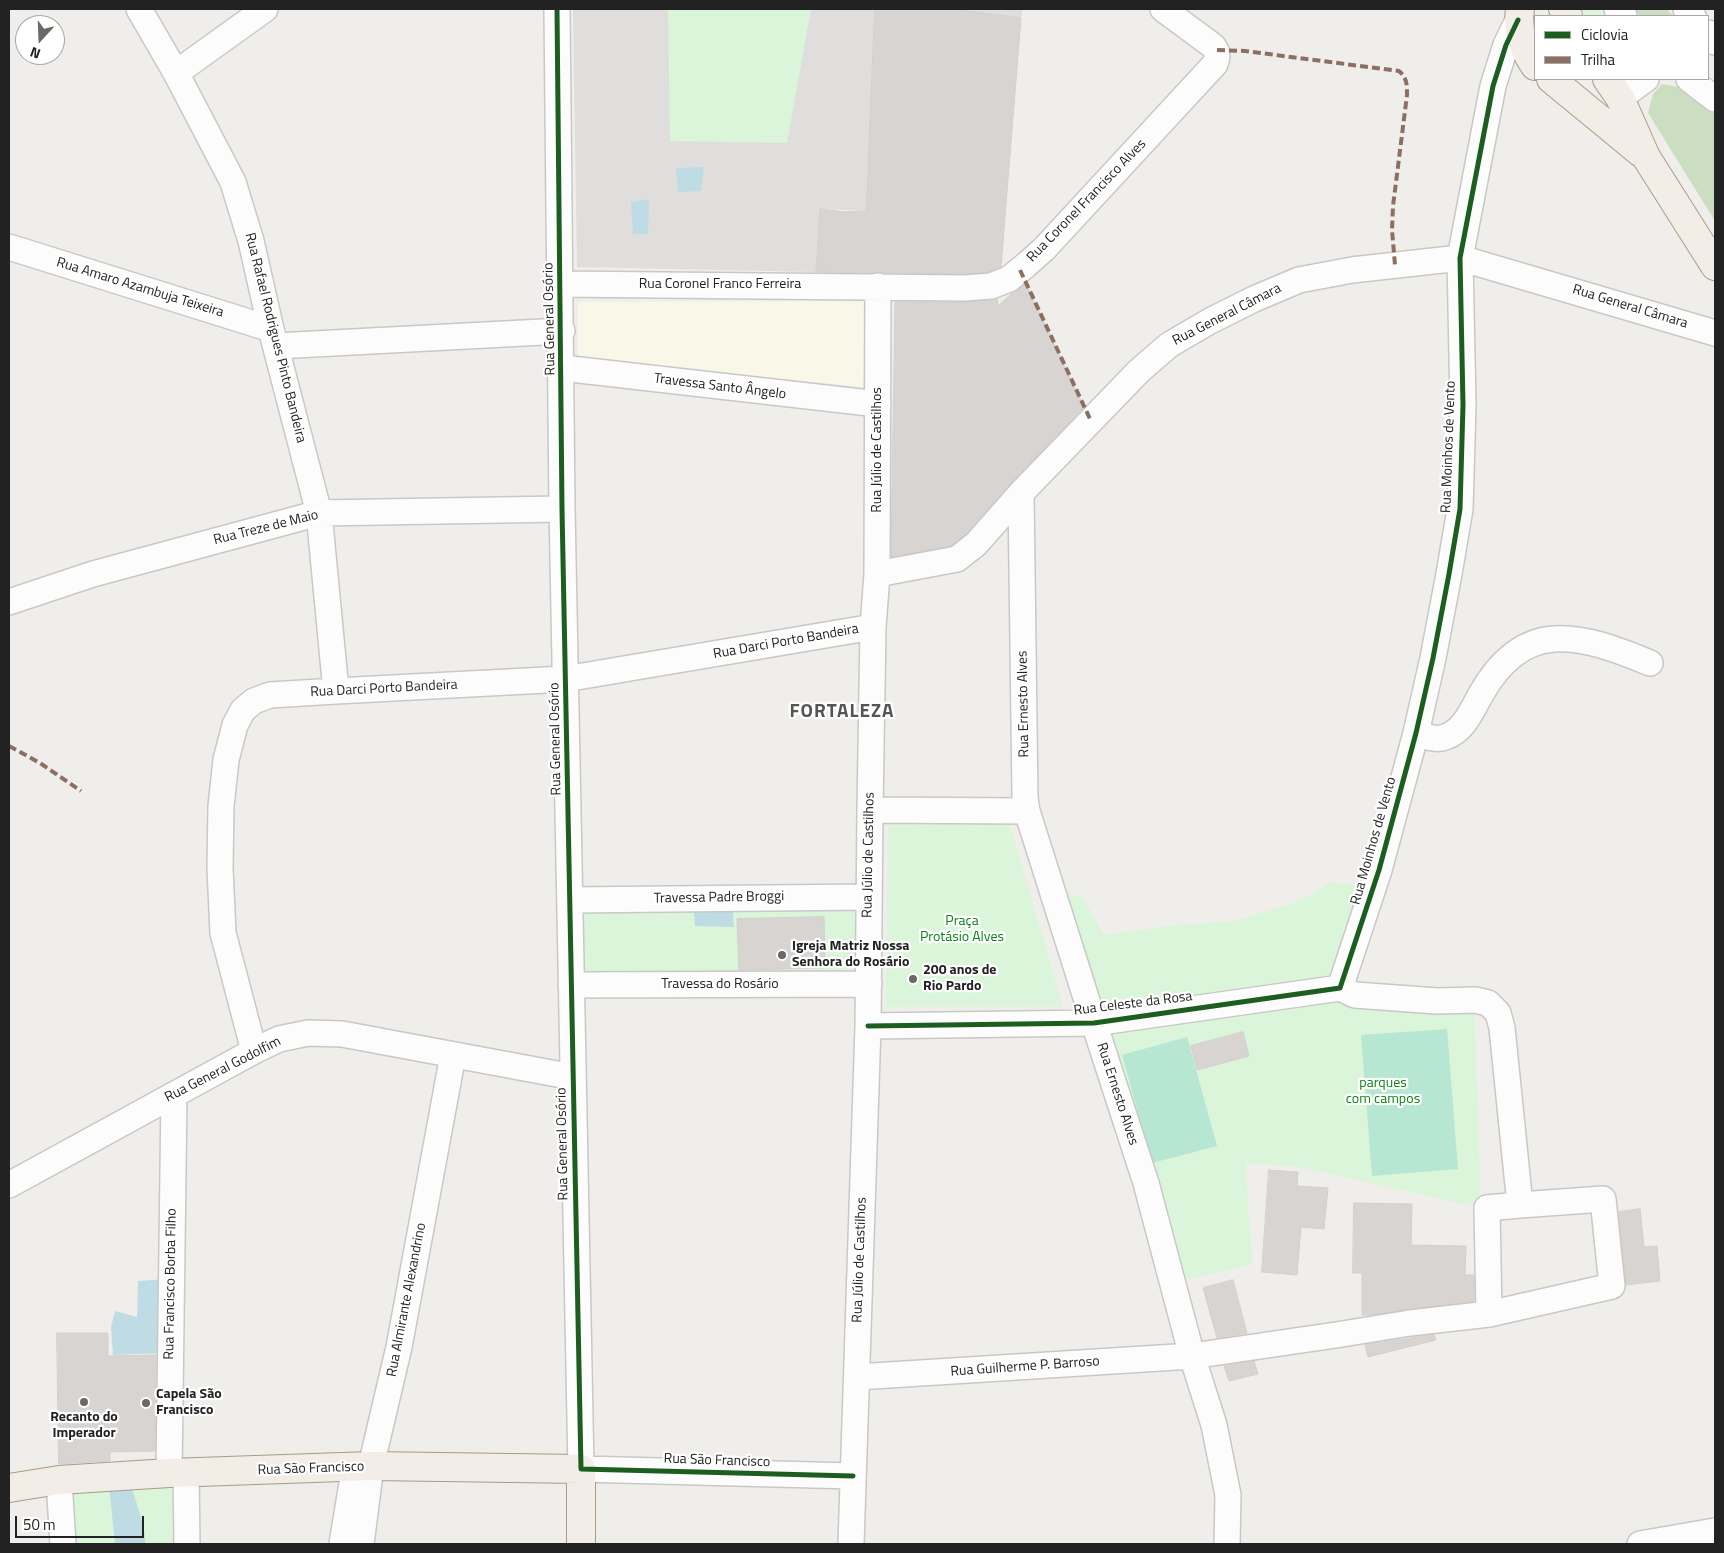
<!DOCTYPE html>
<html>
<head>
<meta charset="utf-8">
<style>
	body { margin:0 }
	#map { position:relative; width:1724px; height:1553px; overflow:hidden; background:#f0eeeb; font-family:"Titillium Web",sans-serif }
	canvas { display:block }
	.frame { position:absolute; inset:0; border:10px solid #222; pointer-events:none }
	.legend { position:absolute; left:1534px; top:15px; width:175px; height:65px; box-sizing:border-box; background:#fff; border:1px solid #a7a7a7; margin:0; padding:6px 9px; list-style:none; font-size:15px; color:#222 }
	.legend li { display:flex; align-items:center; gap:10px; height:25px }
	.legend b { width:25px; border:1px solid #a7a7a7 }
	.north { position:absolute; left:15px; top:15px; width:50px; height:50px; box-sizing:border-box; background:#fff; border:1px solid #a7a7a7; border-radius:50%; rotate:200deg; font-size:14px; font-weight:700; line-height:20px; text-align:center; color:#222 }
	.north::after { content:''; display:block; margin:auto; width:18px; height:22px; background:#6a6968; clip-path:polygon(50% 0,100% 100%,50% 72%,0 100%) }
	.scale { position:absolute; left:15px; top:1516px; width:129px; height:22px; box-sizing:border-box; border:2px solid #222; border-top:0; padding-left:6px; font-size:15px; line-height:18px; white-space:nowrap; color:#222; -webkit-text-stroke:4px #fff; paint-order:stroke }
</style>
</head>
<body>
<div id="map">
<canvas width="1724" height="1553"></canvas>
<div class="frame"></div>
<ul class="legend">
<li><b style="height:6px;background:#1b5e20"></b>Ciclovia</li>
<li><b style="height:6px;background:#8d6e63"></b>Trilha</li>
</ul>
<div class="north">N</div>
<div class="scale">50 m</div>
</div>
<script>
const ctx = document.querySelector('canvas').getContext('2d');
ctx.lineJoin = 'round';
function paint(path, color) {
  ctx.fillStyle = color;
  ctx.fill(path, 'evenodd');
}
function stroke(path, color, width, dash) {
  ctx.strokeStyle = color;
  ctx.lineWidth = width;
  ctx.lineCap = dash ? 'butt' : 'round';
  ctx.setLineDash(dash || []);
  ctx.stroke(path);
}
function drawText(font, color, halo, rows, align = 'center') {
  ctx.font = font + ' "Titillium Web",sans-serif';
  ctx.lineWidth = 4.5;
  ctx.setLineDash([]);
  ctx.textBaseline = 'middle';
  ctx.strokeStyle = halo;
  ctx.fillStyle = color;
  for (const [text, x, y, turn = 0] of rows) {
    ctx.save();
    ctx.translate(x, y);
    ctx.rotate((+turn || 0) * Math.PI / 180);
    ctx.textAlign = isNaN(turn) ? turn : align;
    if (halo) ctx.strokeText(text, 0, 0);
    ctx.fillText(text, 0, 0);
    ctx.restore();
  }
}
paint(new Path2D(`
	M573,9H875L866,211L820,209L816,272L577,267Z
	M951,9H1023L1021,18Z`), '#dfdedc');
paint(new Path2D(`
	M867,301L863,387L578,358V302Z`), '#f8f7e8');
paint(new Path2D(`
	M1633,9H1667L1673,16H1640Z
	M1662,84L1685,88L1715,105V221L1648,113L1653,94Z`), '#cbdec1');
paint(new Path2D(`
	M668,9H811L787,143L670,141Z
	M1572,9H1613L1620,16H1576Z
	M888,821L1009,822L1063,1007H886Z
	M1331,882L1373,888L1339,987L1095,1021L1057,893L1082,896L1104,935L1168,926L1234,921L1291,904L1307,897Z
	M867,898L868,983H574L572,901Z
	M1340,992L1474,1004L1481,1208L1299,1167L1246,1163L1249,1220L1253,1264L1176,1282L1099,1026Z
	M182,1477L184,1544H67L64,1484Z`), '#daf5da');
paint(new Path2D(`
	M1447,1029L1458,1169L1372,1176L1361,1035Z
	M1187,1037L1217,1146L1152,1163L1122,1055Z`), '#b7e6d2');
paint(new Path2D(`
	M704,167L701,191L678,192L676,168Z
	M649,199L648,234H633L631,202Z
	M693,901L732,902L734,927L695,926Z
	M166,1279V1353L113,1355L111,1327L115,1311L137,1317L138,1281Z
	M130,1483C135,1499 147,1530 145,1544H115L109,1485Z`), '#bfdbe3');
const building = new Path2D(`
	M875,9H951L1021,18L1001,267L988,272L965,274L816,272L820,209L844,212L866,211Z
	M1026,284L1084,407L1011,483L966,534L951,546L891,557L895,302H965L998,299L997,307L1012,293Z
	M824,917L825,968L739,970L737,919Z
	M1243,1032L1249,1056L1197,1070L1191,1046Z
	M1269,1170L1298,1172L1297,1186L1328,1188L1324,1229L1301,1227L1297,1275L1262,1272Z
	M1354,1203L1412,1204L1411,1245L1466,1246L1465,1275H1474V1301L1371,1315H1362V1273H1353Z
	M1640,1209L1644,1247L1657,1246L1660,1281L1626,1285L1619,1212Z
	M1233,1280L1247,1333L1217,1338L1203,1288Z
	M57,1333H108V1356L156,1355L155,1451L110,1452V1461L59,1464Z
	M1434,1335L1436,1340L1368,1357L1365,1345Z
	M1254,1361L1258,1374L1229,1381L1224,1366Z`);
paint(building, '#d7d4d2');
stroke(building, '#d3d0cc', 1);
const minor = new Path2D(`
	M139,9L176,73L233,182L251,241L271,329L319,513L336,691
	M557,9L562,509L581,1469L853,1476
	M1617,9L1624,16
	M1686,9L1693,16
	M1708,33L1715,42
	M176,73L265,9
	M1689,79L1715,99
	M1620,98L1646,79
	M9,247L271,329
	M561,284L965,288L991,286L1009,279L1026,265L1044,249L1215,64C1218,57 1218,52 1213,46L1163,9
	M276,346L562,331
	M562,368L878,404
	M1021,493L1025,798L1027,811L1094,1023L1146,1183L1192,1356L1214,1425L1228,1495L1227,1544
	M877,574L957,559L976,544L1021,493L1139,371L1169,345L1210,321L1254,299L1299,280L1352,270L1460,258L1715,333
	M9,602L93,574L319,513L562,509
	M1416,733C1425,736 1436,741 1445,737C1464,731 1472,710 1481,694C1497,666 1520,641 1554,639C1587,637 1620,651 1650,663
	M870,810L1027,811
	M570,900L868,897
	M571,985L869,984
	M1340,988L1379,870L1416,733L1433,658L1449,574L1460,509L1463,405L1460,258L1493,86L1506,45L1518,20
	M1340,988L1355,995L1437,1001L1475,1000L1488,1003L1498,1013L1502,1028L1520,1205L1487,1208L1489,1314L1612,1286L1603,1199L1520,1205
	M868,1026L1094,1023L1340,988
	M254,1051L223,933L220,868L221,806L226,760L235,725L243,710L254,701L270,695L336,691L565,679L873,627
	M9,1185L254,1051L279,1039L308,1033L342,1034L573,1077
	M857,1377L1192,1356L1336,1335L1410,1323L1489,1314
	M169,1473L174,1095
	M186,1473L187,1544
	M59,1480L63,1544
	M342,1544L353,1477
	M361,1544L371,1466L399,1347L453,1055
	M851,1544L868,1026L870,810L873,627L877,574L878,286
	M1640,1544L1715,1531`);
const major = new Path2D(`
	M1520,9C1517,29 1523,49 1535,66
	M1563,9L1568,16
	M1551,79L1641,153
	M1607,79L1620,98L1646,157L1715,266
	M9,1488L59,1480L169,1473L371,1466L581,1469V1544`);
stroke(minor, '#c9c8c7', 28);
stroke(major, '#a79c86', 30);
stroke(minor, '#fdfcfc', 25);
stroke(major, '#f3ede7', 28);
stroke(new Path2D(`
	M1217,50L1245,51L1399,71C1407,78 1407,84 1407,95L1393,206L1392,230L1395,265
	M1020,270L1091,421
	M9,746L40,763L81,791`), '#8d6e63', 4, [8, 4]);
stroke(new Path2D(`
	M557,9L562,509L581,1469L853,1476
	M868,1026L1094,1023L1340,988L1379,870L1416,733L1433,658L1449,574L1460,509L1463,405L1460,258L1493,86L1506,45L1518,20`), '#1b5e20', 5);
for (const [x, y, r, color] of [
	[782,955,5,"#6a6968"],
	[913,979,5,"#6a6968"],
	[84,1402,5,"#6a6968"],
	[146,1403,5,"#6a6968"]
]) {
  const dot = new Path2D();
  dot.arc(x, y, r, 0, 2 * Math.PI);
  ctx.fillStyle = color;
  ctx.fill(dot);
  stroke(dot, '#fff', 2);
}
drawText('14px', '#222', '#fff', [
	["Rua Coronel Francisco Alves",1087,201,-46],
	["Rua Coronel Franco Ferreira",720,285],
	["Rua Amaro Azambuja Teixeira",140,288,17],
	["Rua General Câmara",1630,307,17],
	["Rua General Câmara",1227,315,-27],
	["Rua General Osório",550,319,-91],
	["Rua Rafael Rodrigues Pinto Bandeira",275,338,76],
	["Travessa Santo Ângelo",720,387,7],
	["Rua Moinhos de Vento",1449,447,-88],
	["Rua Júlio de Castilhos",878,450,-90],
	["Rua Treze de Maio",266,528,-14],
	["Rua Darci Porto Bandeira",786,642,-10],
	["Rua Darci Porto Bandeira",384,689,-3],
	["Rua Ernesto Alves",1024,704,-91],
	["Rua General Osório",556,739,-91],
	["Rua Moinhos de Vento",1374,841,-74],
	["Rua Júlio de Castilhos",869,855,-89],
	["Travessa Padre Broggi",719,898,-1],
	["Travessa do Rosário",720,985],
	["Rua Celeste da Rosa",1133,1004,-7],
	["Rua General Godolfim",223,1070,-27],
	["Rua Ernesto Alves",1117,1094,72],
	["Rua General Osório",563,1144,-91],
	["Rua Júlio de Castilhos",860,1260,-88],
	["Rua Francisco Borba Filho",171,1284,-89],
	["Rua Almirante Alexandrino",407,1300,-79],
	["Rua Guilherme P. Barroso",1025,1367,-4],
	["Rua São Francisco",717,1461,2],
	["Rua São Francisco",311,1469,-2]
]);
drawText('14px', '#0c8416', '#fff', [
	["Praça",962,922],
	["Protásio Alves",962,938],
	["parques",1383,1084],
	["com campos",1383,1100]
]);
drawText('bold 14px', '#222', '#fff', [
	["Igreja Matriz Nossa",792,947],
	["Senhora do Rosário",792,963],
	["200 anos de",923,971],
	["Rio Pardo",923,987],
	["Capela São",156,1395],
	["Francisco",156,1411],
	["Recanto do",84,1418,"center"],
	["Imperador",84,1434,"center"]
], 'left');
ctx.letterSpacing = '1px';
drawText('bold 19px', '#555', '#fff', [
	["FORTALEZA",842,712]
]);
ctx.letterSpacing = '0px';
</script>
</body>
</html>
